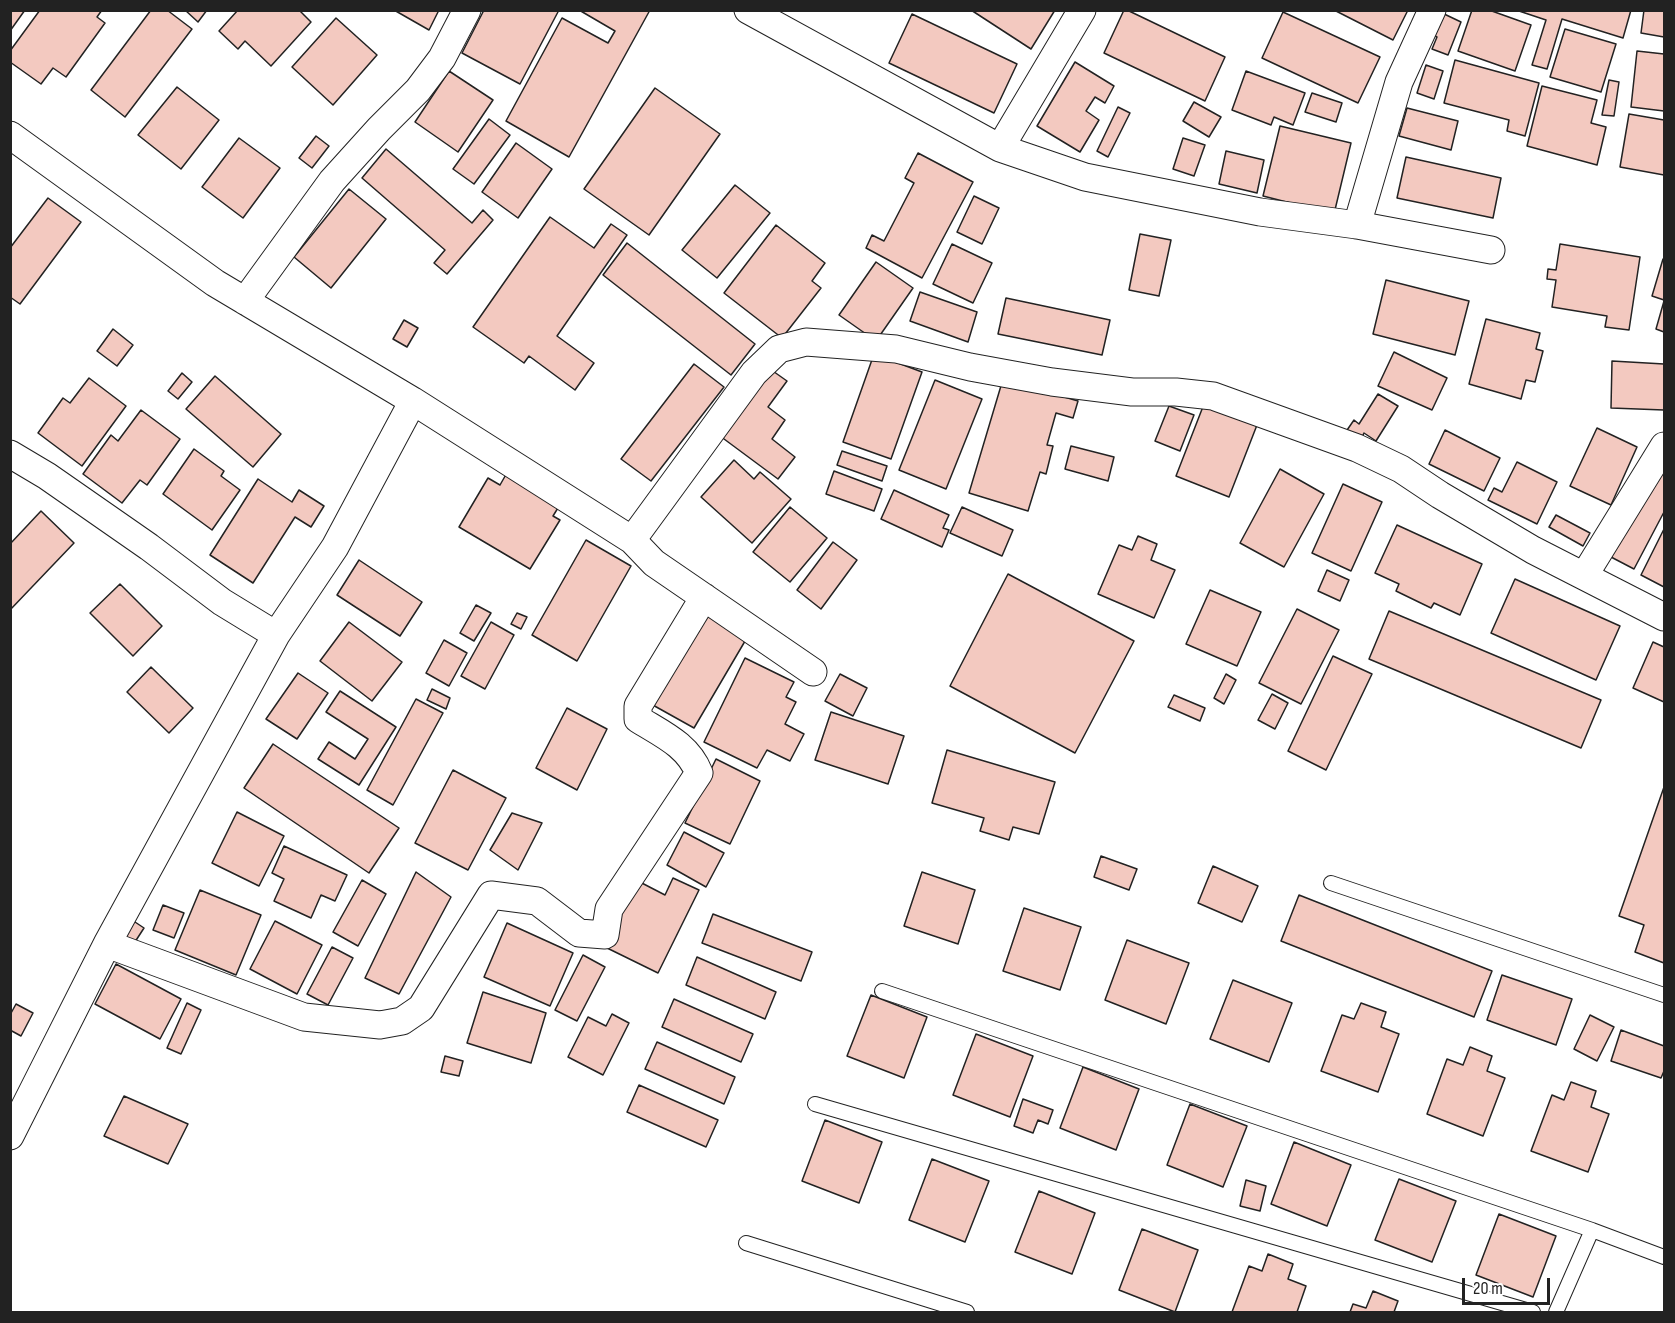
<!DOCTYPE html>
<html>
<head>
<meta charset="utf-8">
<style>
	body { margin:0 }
	#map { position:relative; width:1675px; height:1323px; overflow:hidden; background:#fff; font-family:"Sofia Sans Condensed",sans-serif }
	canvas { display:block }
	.frame { position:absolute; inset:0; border:12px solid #222; pointer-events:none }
	.scale { position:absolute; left:1462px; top:1278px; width:88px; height:27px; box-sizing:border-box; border:3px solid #222; border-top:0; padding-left:8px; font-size:18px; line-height:21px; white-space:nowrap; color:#222; -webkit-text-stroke:4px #fff; paint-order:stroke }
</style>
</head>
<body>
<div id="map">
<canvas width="1675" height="1323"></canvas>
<div class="frame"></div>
<div class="scale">20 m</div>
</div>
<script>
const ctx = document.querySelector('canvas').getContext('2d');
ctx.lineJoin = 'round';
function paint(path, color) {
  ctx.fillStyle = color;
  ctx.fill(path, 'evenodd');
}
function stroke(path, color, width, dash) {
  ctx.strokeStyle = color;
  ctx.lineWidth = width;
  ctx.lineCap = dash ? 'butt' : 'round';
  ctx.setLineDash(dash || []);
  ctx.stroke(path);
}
const building = new Path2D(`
	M10,10H25L10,31Z
	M40,10H102L97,17L105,23L66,77L53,68L41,84L10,62V51Z
	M151,10H167L192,29L125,117L91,90Z
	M185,10H207L198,22Z
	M238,10H299L311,22L271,66L245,41L238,49L219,31Z
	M394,10H439L429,30Z
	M484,10H559L520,84L462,53Z
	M579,10H650L569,157L506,121L562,18L608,43L615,31Z
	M971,10H1055L1031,49Z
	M1124,10H1127L1225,57L1205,101L1104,53Z
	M1334,10H1408L1393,40Z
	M1472,10H1489L1531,25L1515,71L1458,51Z
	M1516,10H1631L1623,38L1562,19L1547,69L1532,65L1546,20Z
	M1644,10H1664V37L1641,33Z
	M1283,12L1380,57L1358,103L1262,58Z
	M1440,12L1461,22L1448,55L1432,49L1437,37L1431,34Z
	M912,14L1017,64L994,113L889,63Z
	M336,18L377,55L333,105L292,67Z
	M1565,29L1616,44L1601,92L1550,77Z
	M1637,51L1664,54V111L1631,107Z
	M1455,60L1539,83L1525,136L1507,131L1509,120L1444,103Z
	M1075,62L1114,86L1105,103L1095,97L1086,111L1099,120L1080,152L1037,126Z
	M1426,65L1443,71L1434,99L1417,93Z
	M449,71L493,100L458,152L415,122Z
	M1246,71L1305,93L1293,125L1274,117L1271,125L1232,110Z
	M1609,80L1619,82L1614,116L1602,115Z
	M1542,86L1597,100L1591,123L1606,127L1597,165L1527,146Z
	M177,87L219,120L181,169L138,135Z
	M655,88L720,134L649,235L584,189Z
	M1312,93L1342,103L1336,122L1305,112Z
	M1194,102L1221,117L1209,137L1183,121Z
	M1118,107L1130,113L1108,157L1097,151Z
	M1407,108L1458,121L1451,150L1399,136Z
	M1629,114L1664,120V175L1620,167Z
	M489,119L510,135L474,184L453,169Z
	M1280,126L1351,143L1334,214L1263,196Z
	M316,136L329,146L312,168L299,158Z
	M239,138L280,168L243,218L202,187Z
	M1183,138L1205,145L1194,176L1173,169Z
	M516,143L552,169L518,218L482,192Z
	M386,149L472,223L483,210L493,220L447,274L434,263L445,250L362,178Z
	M1226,151L1264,160L1257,193L1219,184Z
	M918,153L973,182L922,278L866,248L872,235L884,241L914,183L905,178Z
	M1406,157L1501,178L1493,218L1397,198Z
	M735,185L770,213L717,278L682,250Z
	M349,189L386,219L331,288L294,257Z
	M974,196L999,208L982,244L957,232Z
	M48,198L81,222L20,304L10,297V248Z
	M550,217L594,248L611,224L627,235L557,336L594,363L575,390L529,356L524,363L473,327Z
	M776,225L825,263L812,281L821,288L782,338L724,293Z
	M1140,234L1171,240L1159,296L1129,290Z
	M627,243L755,344L731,375L603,275Z
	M952,244L992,263L973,303L933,284Z
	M1560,244L1640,257L1629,330L1605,327L1607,316L1552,307L1556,280L1547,279L1548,269L1556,270Z
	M1663,259H1664V300L1652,296Z
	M876,262L913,288L876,341L839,315Z
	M1386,280L1469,301L1455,355L1373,334Z
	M920,292L977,312L968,342L910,321Z
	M1006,298L1110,320L1102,355L998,334Z
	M1664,301V332L1656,329Z
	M1486,319L1540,333L1536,349L1543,351L1535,382L1526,380L1521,399L1469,384Z
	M404,320L418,328L407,347L393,339Z
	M113,329L133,345L117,366L97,351Z
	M1394,352L1447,378L1432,410L1378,386Z
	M874,354L922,372L891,459L843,442Z
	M1612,361L1664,364V410L1611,408Z
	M694,364L724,387L651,481L621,459Z
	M770,369L787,381L768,407L785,420L772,439L795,457L778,479L720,436Z
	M182,373L192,382L178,399L168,391Z
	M215,376L281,434L253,467L186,409Z
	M89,378L126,406L82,466L38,433L63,398L70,403Z
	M1003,379L1078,401L1073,418L1056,413L1047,445L1053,446L1046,474L1040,472L1028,511L969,493Z
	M935,380L982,399L946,489L899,470Z
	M1378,394L1398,406L1376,441L1364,433L1359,443L1345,433L1354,420L1359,424Z
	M1204,404L1257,425L1229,497L1176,476Z
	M1169,406L1194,415L1180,451L1155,441Z
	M141,410L180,439L147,485L140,480L122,503L83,474L111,435L118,441Z
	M1597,428L1637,447L1611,505L1570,486Z
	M1445,430L1500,458L1484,491L1429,464Z
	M1071,446L1114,457L1108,481L1065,469Z
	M194,449L224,471L221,476L240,490L212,530L163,494Z
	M842,451L887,466L882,481L837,465Z
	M1664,456V512L1634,569L1611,557Z
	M734,460L754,479L760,472L791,499L752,543L701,497Z
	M1517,462L1557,482L1537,524L1488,500L1494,488L1502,492Z
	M1280,469L1324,494L1284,567L1240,543Z
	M508,471L561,503L553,516L560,520L530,569L459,527L488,478L500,485Z
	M834,471L882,489L874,511L826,494Z
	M258,479L292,502L299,490L324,506L311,527L295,517L253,583L210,555Z
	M1343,484L1382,502L1351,571L1312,553Z
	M894,490L949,515L943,528L949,530L942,547L881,519Z
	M790,507L827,538L790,582L753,552Z
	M962,507L1013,530L1002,556L950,533Z
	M41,511L74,543L10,610V544Z
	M1556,515L1590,533L1583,546L1549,527Z
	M1397,525L1482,564L1460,615L1434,603L1431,608L1396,591L1399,584L1375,573Z
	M1664,529V587L1641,575Z
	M1138,536L1157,544L1151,560L1175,570L1154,618L1098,594L1119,545L1132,550Z
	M586,540L631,566L577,661L532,635Z
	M833,542L857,560L821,609L797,590Z
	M359,560L422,602L400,636L337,595Z
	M1327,570L1349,580L1340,601L1318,591Z
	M1008,574L1134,641L1075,753L950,686Z
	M1515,579L1620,626L1596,680L1491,633Z
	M120,584L162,626L133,656L90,613Z
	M1210,590L1261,612L1237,666L1186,644Z
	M476,605L491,613L474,641L460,633Z
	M1297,609L1339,630L1301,704L1259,683Z
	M706,611L748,636L694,728L651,704Z
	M1389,611L1601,700L1581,748L1369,659Z
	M517,613L527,617L521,629L511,624Z
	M349,622L402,662L372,701L320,661Z
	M491,622L514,635L485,689L461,676Z
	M444,640L467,653L449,686L426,673Z
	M1653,642L1664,647V702L1633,688Z
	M1333,656L1372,674L1326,770L1288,751Z
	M745,658L794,682L786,697L796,702L785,724L804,734L790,761L767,750L757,768L704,742Z
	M151,667L193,708L169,733L127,692Z
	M298,673L328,693L297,739L266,719Z
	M840,674L867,688L853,716L825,701Z
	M1226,674L1236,680L1224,704L1214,698Z
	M432,689L450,698L446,709L427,700Z
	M340,691L396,727L359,785L318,759L329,742L355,759L368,739L326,712Z
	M1272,694L1288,703L1275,729L1258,720Z
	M1174,695L1205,708L1200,721L1168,707Z
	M416,699L443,713L393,805L367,790Z
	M567,708L607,729L577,790L536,768Z
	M831,712L904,736L888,784L815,760Z
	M273,744L399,828L369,873L244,788Z
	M947,750L1055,782L1039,834L1013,827L1009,840L980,831L984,818L932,803Z
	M716,759L760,781L730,844L685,823Z
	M453,770L506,798L468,870L415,843Z
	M1664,787V963L1635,952L1644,925L1619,916Z
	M237,812L284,836L259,886L212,863Z
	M512,813L542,823L518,870L490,850Z
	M684,832L724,853L706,887L667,865Z
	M284,846L347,875L335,901L321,895L311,918L274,901L284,879L272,873Z
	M1101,856L1137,869L1129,890L1094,877Z
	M1213,866L1258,886L1242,922L1198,903Z
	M416,872L451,897L399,994L365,978Z
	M922,872L975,890L958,944L904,926Z
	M673,878L699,890L658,973L603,946L636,880L665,895Z
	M362,880L386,894L358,946L333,932Z
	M200,890L261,915L236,975L175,950Z
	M1299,895L1492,971L1474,1017L1281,941Z
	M163,905L184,913L174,938L153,930Z
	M1024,908L1081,927L1060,990L1003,971Z
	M713,914L812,952L801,981L702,943Z
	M132,920L144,928L133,945L121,937Z
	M275,921L322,945L297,994L250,969Z
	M507,923L573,953L550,1006L484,977Z
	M1127,940L1189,963L1166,1024L1105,1000Z
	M332,947L353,958L328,1005L307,994Z
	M583,955L605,967L577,1021L555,1010Z
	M697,957L776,992L765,1019L686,985Z
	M116,964L181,999L160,1039L95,1004Z
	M1502,975L1572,999L1556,1045L1487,1020Z
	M1233,980L1292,1003L1269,1062L1210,1039Z
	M483,992L546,1013L531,1063L467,1043Z
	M871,995L927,1017L904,1078L847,1056Z
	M674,999L753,1034L741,1062L662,1027Z
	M187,1003L201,1010L181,1054L167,1048Z
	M1361,1003L1386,1012L1381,1027L1399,1034L1378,1092L1321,1071L1342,1015L1354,1019Z
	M16,1004L33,1013L21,1036L10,1030V1015Z
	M612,1014L629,1023L603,1075L568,1057L588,1017L606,1026Z
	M1590,1015L1614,1027L1597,1061L1574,1049Z
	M1621,1030L1664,1046V1071L1661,1078L1611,1061Z
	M976,1034L1033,1056L1010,1117L953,1095Z
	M657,1042L735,1077L724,1104L645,1069Z
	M1470,1047L1492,1056L1487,1071L1505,1078L1483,1136L1427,1114L1447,1059L1463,1065Z
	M445,1056L463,1061L459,1076L441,1072Z
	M1083,1067L1139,1089L1116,1150L1060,1128Z
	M1571,1082L1596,1091L1591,1107L1609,1114L1588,1172L1531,1151L1552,1095L1564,1100Z
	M639,1085L718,1120L706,1147L627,1112Z
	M124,1096L188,1124L168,1164L104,1136Z
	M1023,1099L1053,1110L1048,1124L1038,1120L1033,1133L1014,1126Z
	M1190,1104L1247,1126L1223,1187L1167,1165Z
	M825,1120L882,1142L859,1203L802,1181Z
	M1294,1142L1351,1165L1327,1226L1271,1204Z
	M932,1159L989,1181L965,1242L909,1220Z
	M1399,1179L1456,1201L1432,1262L1375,1240Z
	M1246,1180L1266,1186L1260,1211L1240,1206Z
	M1039,1191L1095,1213L1072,1274L1015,1252Z
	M1499,1214L1556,1236L1533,1297L1476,1275Z
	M1142,1229L1198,1250L1175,1312L1119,1290Z
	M1268,1254L1293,1264L1288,1279L1306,1286L1297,1312H1232L1249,1266L1262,1271Z
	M1373,1291L1398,1301L1394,1312H1350L1353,1304L1366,1308Z`);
paint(building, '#f3c9c0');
stroke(building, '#222', 1.5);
const service = new Path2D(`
	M1331,883L1664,995
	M882,991L1592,1230L1664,1257
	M815,1104L1533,1312
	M746,1243L967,1312
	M1556,1312L1592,1230`);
const minor = new Path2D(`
	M748,10L1000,148L1085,177L1260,212L1357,225L1491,250
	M10,135L215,283L413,401L632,540L654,563L813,672
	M1000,148L1082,10
	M1357,225L1399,82L1432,10
	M245,301L332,181L379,129L418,90L442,58L467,10
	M10,454L47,476L149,547L222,602L276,635
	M632,540L754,373L779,349L806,342L896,349L970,367L1052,382L1132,392H1176L1213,396L1357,448L1401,469L1440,495L1533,550L1664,617
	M1584,576L1664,446
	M107,944L304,1017L380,1025L402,1021L421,1008L491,895L537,901L579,933L605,935L609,909L699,773C688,745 662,734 638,719V706L704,597
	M10,1136L107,944L276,635L335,547L413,401`);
stroke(service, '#222', 16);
stroke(minor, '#222', 29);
stroke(service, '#fff', 14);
stroke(minor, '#fff', 27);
</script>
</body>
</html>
